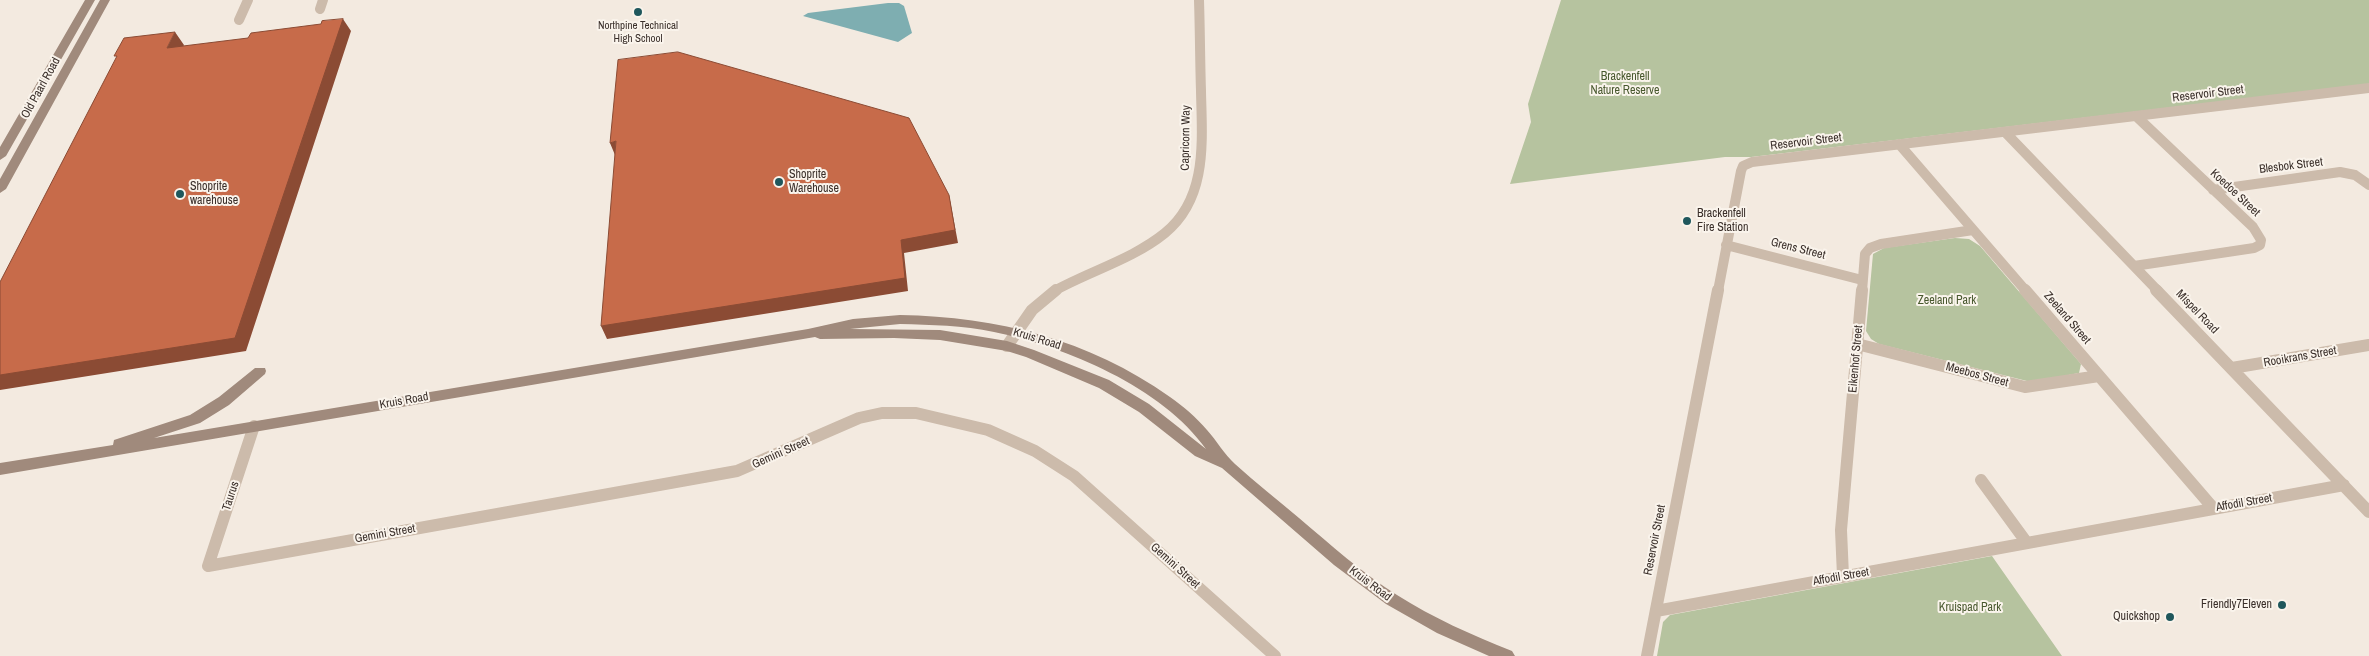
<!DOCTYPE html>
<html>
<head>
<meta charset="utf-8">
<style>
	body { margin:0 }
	canvas { display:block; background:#f3eae0 }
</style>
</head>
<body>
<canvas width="2369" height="656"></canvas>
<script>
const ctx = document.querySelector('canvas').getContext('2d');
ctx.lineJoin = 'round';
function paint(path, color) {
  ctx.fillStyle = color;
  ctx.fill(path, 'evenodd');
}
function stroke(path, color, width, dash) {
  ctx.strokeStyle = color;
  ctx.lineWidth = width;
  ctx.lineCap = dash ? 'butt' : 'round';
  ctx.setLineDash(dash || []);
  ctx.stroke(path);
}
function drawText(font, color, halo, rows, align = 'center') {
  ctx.font = font + ' "Archivo Narrow",sans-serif';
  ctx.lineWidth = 4;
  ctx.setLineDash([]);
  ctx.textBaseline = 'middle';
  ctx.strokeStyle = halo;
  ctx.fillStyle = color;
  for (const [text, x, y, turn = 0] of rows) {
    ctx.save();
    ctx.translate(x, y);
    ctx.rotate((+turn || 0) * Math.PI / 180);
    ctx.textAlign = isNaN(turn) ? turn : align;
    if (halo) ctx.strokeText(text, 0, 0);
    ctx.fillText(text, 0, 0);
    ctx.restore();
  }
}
paint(new Path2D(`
	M1561,0H2369V84L1751,157H1725L1510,184L1531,122L1528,104Z
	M1955,238L1969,239L1980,246L2081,364L2079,373L2031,382L1879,344L1871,339L1866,331L1873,254L1884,248Z
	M1992,556L2062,656H1657L1663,622L1670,615Z`), '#b6c39f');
paint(new Path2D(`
	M888,3H899L904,6L912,33L898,42L803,16L808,13Z`), '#7eaeb1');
stroke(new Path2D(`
	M320,9L323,0
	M239,20L248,0
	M2005,132L2158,291
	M1899,144L2026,291
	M2213,190L2340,172L2355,175L2369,185
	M1726,245L1862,280
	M2134,266L2254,248L2260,245L2261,240L2253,227L2136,116
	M1054,291C1090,271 1133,259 1165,233C1208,198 1202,141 1201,91C1200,61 1200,30 1199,0
	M1718,291L1741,171L1743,166L1752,162L2369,88
	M1862,291L1865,254L1870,248L1881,244L1973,230`), '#ccbbab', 10);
stroke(new Path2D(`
	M2025,290L2214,509
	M2156,290L2369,512
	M1857,344L2025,387L2099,376
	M1007,346L1032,310L1056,290
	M2232,368L2369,345
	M254,426L208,566L737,471L859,418L882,413H916L988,430L1035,451L1074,476L1275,656
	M1981,480L2027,543
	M1843,576L1841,530L1862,290
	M1656,611L2344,485
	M1647,656L1718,290`), '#ccbbab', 12);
paint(new Path2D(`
	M85,0H95L6,156L0,160V147Z
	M100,0H110L6,189L0,193V179Z
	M900,315C998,317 1088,339 1170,397C1183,406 1196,417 1207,430C1217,441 1224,454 1235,464C1256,483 1278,500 1299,518C1331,545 1362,573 1397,595C1433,618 1472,635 1512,651L1515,656H1489L1437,633L1386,604L1334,565L1222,468L1195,456L1139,412L1099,388L1026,357L1007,351L940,340L894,338L820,339L815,337L0,475V463L113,445L114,440L190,415L219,397L255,368H265L266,371L265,374L229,405L200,423L154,438L808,329L853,319ZM900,324C931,325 963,325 994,332C1066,347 1162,387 1206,449L1149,404L1109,380L1034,350L1007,341L940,330L850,329Z`), '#a08a7c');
paint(new Path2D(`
	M343,19L351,31L246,351L0,390V375Z
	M175,32L184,45L176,61L167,48Z
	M616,141L615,155L610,143Z
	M949,195L958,243L904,253L908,291L607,339L601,326L901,240Z`), '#8b4b34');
const building = new Path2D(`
	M343,19L235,338L0,375V282L117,56H114L124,38L175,32L167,48L248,38L251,33L321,24L322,21Z
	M678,52L909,118L949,195L955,230L901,240L905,278L601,326L616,141L610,143L618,60Z`);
paint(building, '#c76b4a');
stroke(building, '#8b4b34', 1);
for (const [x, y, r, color] of [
	[638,12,5,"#1f575c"],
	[779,182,5,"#1f575c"],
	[180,194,5,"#1f575c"],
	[1687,221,5,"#1f575c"],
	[2282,605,5,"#1f575c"],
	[2170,617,5,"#1f575c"]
]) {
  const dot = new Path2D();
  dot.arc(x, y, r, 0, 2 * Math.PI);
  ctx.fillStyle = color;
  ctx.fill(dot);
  stroke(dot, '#faf4ec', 2);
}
drawText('11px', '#3a2f2a', '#faf4ec', [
	["Northpine Technical",638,26],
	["High School",638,39]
]);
drawText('12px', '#48582e', '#faf4ec', [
	["Brackenfell",1625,77],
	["Nature Reserve",1625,91],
	["Zeeland Park",1947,301],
	["Kruispad Park",1970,608]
]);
drawText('12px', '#3a2f2a', '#faf4ec', [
	["Old Paarl Road",41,88,-61],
	["Reservoir Street",2208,94,-7],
	["Capricorn Way",1186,138,-89],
	["Reservoir Street",1806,142,-7],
	["Blesbok Street",2291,166,-7],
	["Koedoe Street",2235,193,43],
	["Grens Street",1798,249,14],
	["Mispel Road",2197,312,46],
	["Zeeland Street",2067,318,49],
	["Kruis Road",1037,339,17],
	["Rooikrans Street",2300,357,-10],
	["Eikenhof Street",1856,359,-85],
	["Meebos Street",1977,375,15],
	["Kruis Road",404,401,-10],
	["Gemini Street",781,453,-24],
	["Taurus",231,496,-72],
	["Affodil Street",2244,503,-10],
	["Gemini Street",385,534,-10],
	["Reservoir Street",1655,540,-79],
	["Gemini Street",1175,566,42],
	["Affodil Street",1841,577,-10],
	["Kruis Road",1370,584,37]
]);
drawText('12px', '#3a2f2a', '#faf4ec', [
	["Shoprite",789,175],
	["Warehouse",789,189],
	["Shoprite",190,187],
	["warehouse",190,201],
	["Brackenfell",1697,214],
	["Fire Station",1697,228],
	["Friendly7Eleven",2272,605,"right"],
	["Quickshop",2160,617,"right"]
], 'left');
</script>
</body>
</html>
